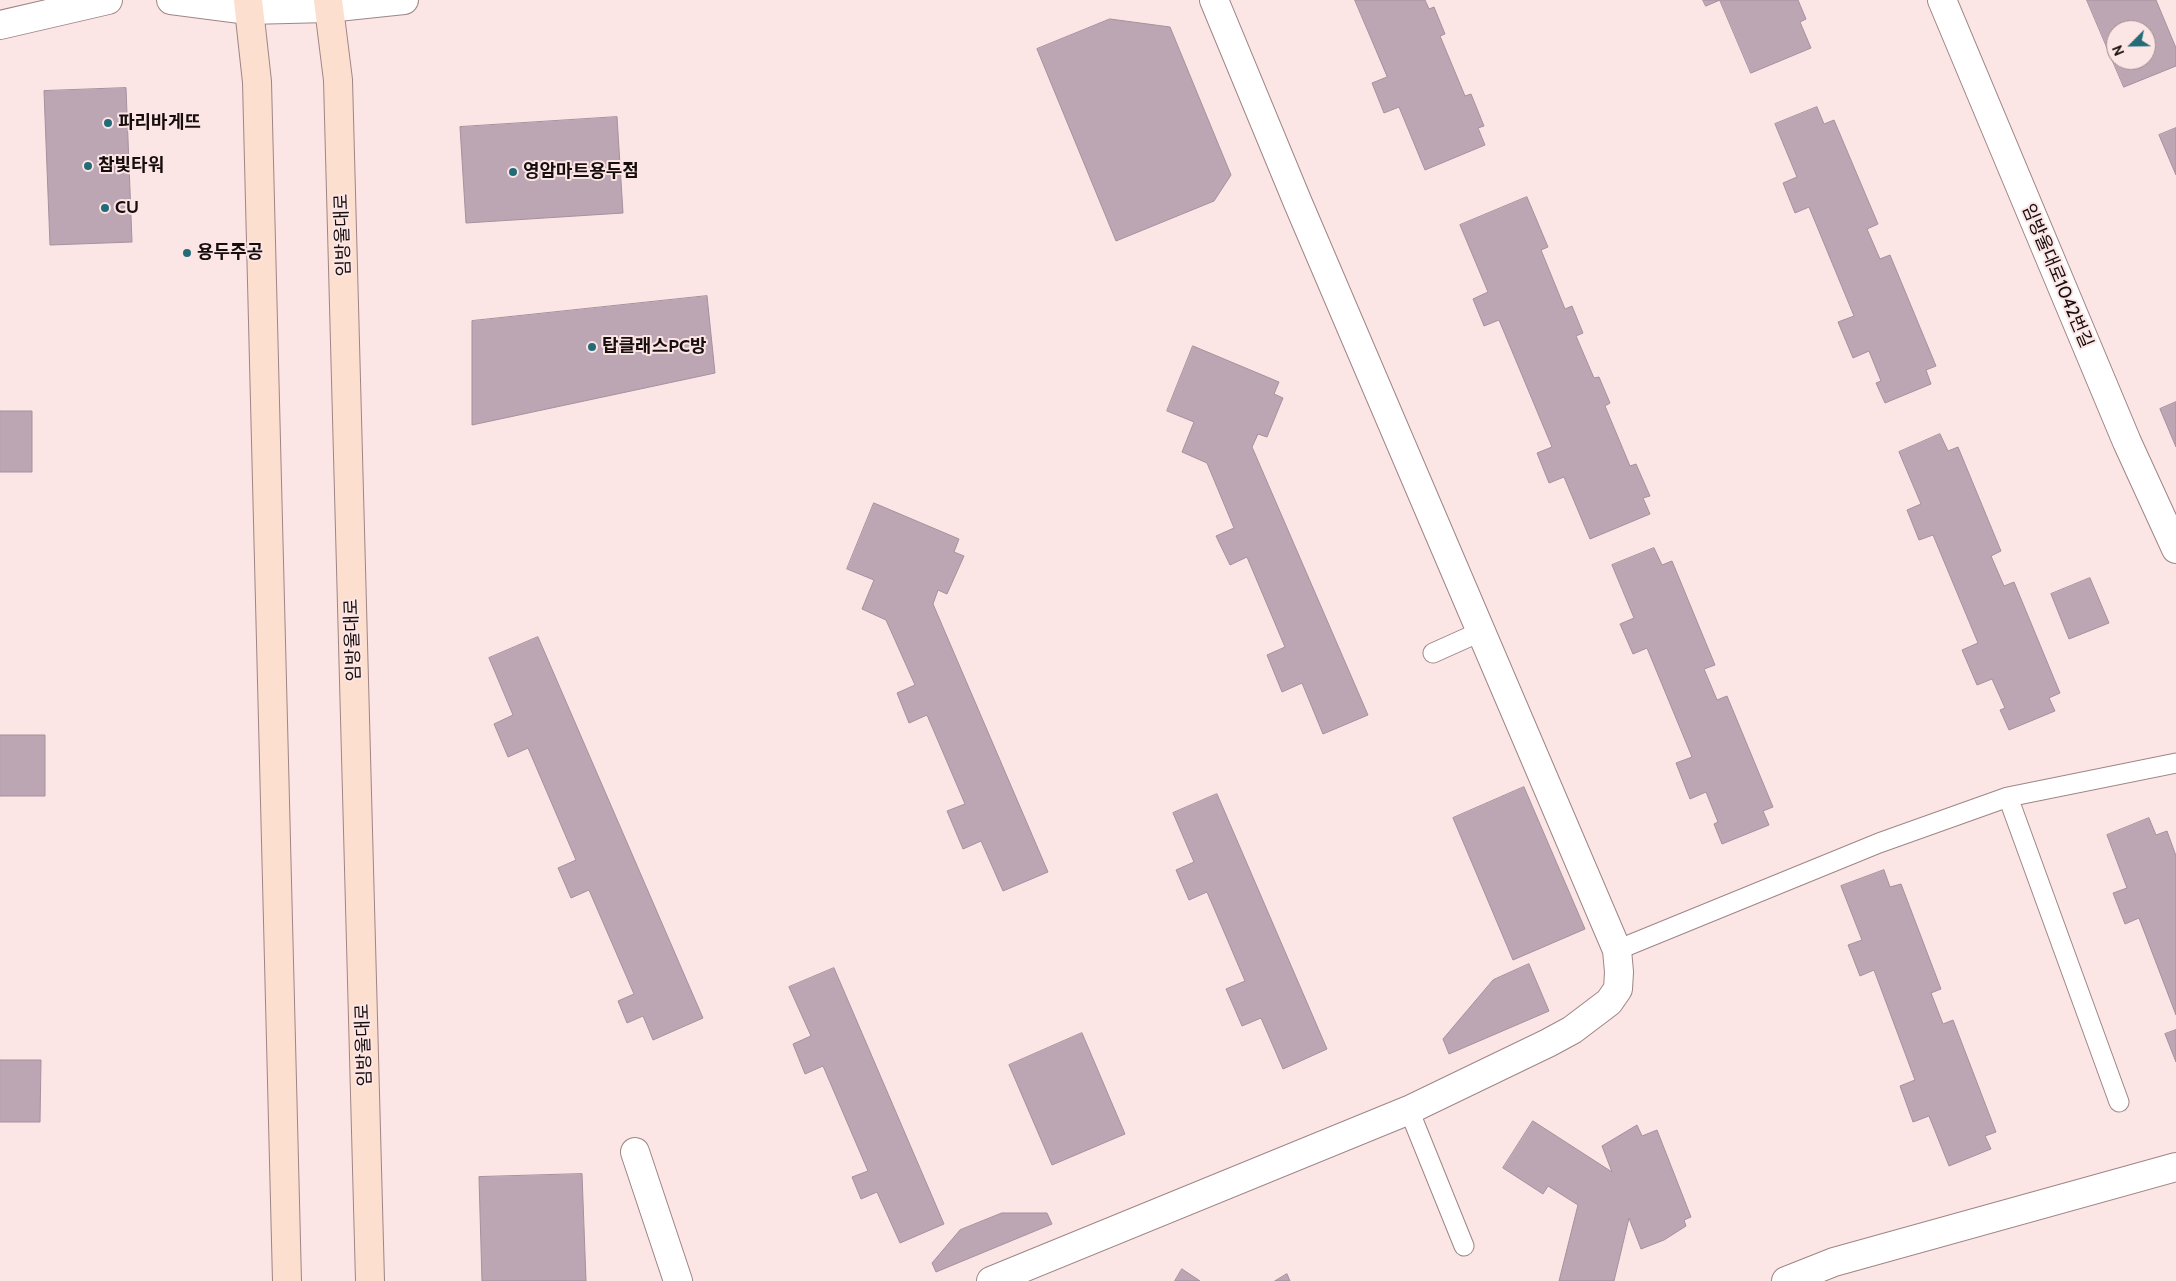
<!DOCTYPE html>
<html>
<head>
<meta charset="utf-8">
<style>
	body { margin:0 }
	#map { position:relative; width:2176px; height:1281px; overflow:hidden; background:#fce5e5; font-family:Cabin,sans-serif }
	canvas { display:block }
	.north { position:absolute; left:2106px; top:20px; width:50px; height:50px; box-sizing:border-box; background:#fce5e5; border:1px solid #a08f8f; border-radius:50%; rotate:247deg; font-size:14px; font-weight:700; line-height:20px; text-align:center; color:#160d0d }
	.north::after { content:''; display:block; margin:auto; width:18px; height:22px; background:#236c77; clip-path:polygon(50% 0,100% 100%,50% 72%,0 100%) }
</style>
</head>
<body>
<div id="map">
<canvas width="2176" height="1281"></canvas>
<div class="north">N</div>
</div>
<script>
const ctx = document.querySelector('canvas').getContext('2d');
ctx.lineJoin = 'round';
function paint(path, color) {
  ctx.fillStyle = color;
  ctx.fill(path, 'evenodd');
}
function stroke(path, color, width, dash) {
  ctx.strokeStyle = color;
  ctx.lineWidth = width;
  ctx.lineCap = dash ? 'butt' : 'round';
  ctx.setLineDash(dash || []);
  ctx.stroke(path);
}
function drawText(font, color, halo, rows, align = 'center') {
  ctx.font = font + ' Cabin,"Noto Sans KR",sans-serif';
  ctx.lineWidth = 4;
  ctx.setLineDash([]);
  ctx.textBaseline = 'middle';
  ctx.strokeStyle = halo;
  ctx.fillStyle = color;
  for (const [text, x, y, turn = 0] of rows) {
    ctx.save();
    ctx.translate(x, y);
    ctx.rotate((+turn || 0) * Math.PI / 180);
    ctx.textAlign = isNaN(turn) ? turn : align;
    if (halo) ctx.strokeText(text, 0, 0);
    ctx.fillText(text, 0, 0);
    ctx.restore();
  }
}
const building = new Path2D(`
	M1355,0H1425L1429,9L1434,7L1445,34L1440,36L1465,96L1471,94L1484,126L1478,128L1485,145L1425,170L1399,107L1384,113L1372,83L1387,77Z
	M1703,0H1720L1706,6Z
	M1720,0H1798L1806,19L1800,22L1811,48L1751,73Z
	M2087,0H2156L2176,48V66L2124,87ZM2116,30H2146V60H2116Z
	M1110,19L1170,27L1231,175L1214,201L1116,241L1037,49Z
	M126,88L132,242L50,245L44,91Z
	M1817,107L1824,124L1834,120L1878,224L1867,229L1880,259L1890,255L1936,366L1926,370L1931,384L1885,403L1876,383L1881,381L1869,351L1853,358L1838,322L1854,316L1809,207L1795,213L1783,183L1797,177L1775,124Z
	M617,117L623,213L466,223L460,127Z
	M2176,128V175L2159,135Z
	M1527,197L1548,247L1541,250L1565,309L1572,306L1583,333L1576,336L1594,378L1599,377L1610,403L1605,406L1630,466L1636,464L1650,496L1643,498L1650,514L1590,539L1564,477L1549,483L1537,453L1552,447L1499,320L1484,326L1473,299L1488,292L1460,225Z
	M707,296L715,373L472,425V321Z
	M1193,346L1279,382L1274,394L1283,398L1267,437L1258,434L1252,447L1368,715L1323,734L1302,683L1282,692L1267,655L1285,647L1247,557L1230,565L1216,536L1234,528L1207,463L1182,452L1194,422L1167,411Z
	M2176,402V447L2160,409Z
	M0,411H32V472H0Z
	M1940,434L1948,451L1958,447L2001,551L1991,556L2004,586L2014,582L2060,693L2049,698L2055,711L2009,730L2000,710L2005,708L1992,679L1977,685L1962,650L1978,643L1933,535L1919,540L1907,510L1921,504L1899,452Z
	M874,503L959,539L954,552L964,556L947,594L938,590L933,604L1048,872L1003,891L981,841L963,849L947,811L965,804L927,715L909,723L897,693L915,685L886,620L862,609L874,580L847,569Z
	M1654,548L1662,565L1672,561L1715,665L1704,669L1717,700L1727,696L1773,807L1763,811L1769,825L1722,844L1714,824L1718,822L1706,792L1690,799L1676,763L1692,757L1647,648L1633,654L1620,624L1634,618L1612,565Z
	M2090,578L2109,623L2069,639L2051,594Z
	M538,637L703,1018L653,1040L643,1016L627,1023L618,1001L634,994L589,890L571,898L558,868L576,860L528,748L508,757L494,724L513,715L489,658Z
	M0,735H45V796H0Z
	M1524,787L1585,929L1513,960L1453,818Z
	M1217,794L1327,1049L1283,1069L1261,1018L1242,1026L1226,989L1245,981L1207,892L1189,900L1176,870L1194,862L1173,813Z
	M2149,818L2156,835L2167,831L2176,856V1015L2139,918L2125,924L2113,893L2127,888L2107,835Z
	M1884,870L1890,887L1901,884L1941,989L1931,993L1943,1024L1953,1020L1996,1132L1985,1136L1991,1149L1949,1166L1929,1116L1913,1122L1900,1086L1915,1080L1874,970L1860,976L1848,945L1862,940L1841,886Z
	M1529,964L1549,1011L1449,1054L1443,1039L1493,980Z
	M834,968L944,1224L900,1243L877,1192L861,1199L852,1177L868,1171L823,1066L805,1074L793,1044L811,1036L789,987Z
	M2176,1030V1062L2165,1034Z
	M1082,1033L1125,1134L1052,1165L1009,1065Z
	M0,1060H41L40,1122H0Z
	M1533,1121L1612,1172L1602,1146L1637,1125L1642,1136L1657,1130L1691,1217L1684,1220L1686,1226L1664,1240L1641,1249L1629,1218L1614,1281H1559L1578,1205L1548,1186L1543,1194L1503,1168Z
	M582,1174L586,1281H482L479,1177Z
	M1002,1213H1047L1052,1224L936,1272L932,1263L960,1230Z
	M1182,1269L1200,1281H1175Z
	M1287,1274L1290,1281H1275Z`);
paint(building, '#bda6b3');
stroke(building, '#a6909d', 1);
const lane = new Path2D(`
	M1433,653L1482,631
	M2008,797L2119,1102
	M1617,950L1879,843L2008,797L2176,763
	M1409,1110L1464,1246`);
const street = new Path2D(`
	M171,0L248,10L328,8L404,0
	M1942,0L2127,442L2176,549
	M0,25L108,0
	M635,1152L678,1281
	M991,1281L1409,1110L1548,1043L1572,1030L1609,1002L1618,989L1619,972L1617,950L1298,203L1214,0
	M1786,1281L1834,1262L2176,1167`);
const secondary = new Path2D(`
	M248,0L257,82L287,1281
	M328,0L338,80L370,1281`);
stroke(lane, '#9f8586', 21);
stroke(street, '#9f8586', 30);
stroke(secondary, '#9f8586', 30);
stroke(lane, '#fff', 19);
stroke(street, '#fff', 28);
stroke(secondary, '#fddfcf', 28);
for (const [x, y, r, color] of [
	[108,123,5,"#236c77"],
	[88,166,5,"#236c77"],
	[513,172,5,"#236c77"],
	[105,208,5,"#236c77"],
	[187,253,5,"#236c77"],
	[592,347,5,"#236c77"]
]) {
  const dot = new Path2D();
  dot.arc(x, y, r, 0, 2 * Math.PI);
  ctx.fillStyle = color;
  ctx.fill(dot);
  stroke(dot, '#fce5e5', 2);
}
drawText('bold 18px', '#160d0d', '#fce5e5', [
	["파리바게뜨",118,123],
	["참빛타워",98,166],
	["영암마트용두점",523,172],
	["CU",115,208],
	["용두주공",197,253],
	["탑클래스PC방",602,347]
], 'left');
drawText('18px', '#160d0d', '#fce5e5', [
	["임방울대로",343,235,-92],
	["임방울대로1042번길",2057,276,67],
	["임방울대로",353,640,-92],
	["임방울대로",364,1045,-92]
]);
</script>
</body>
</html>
